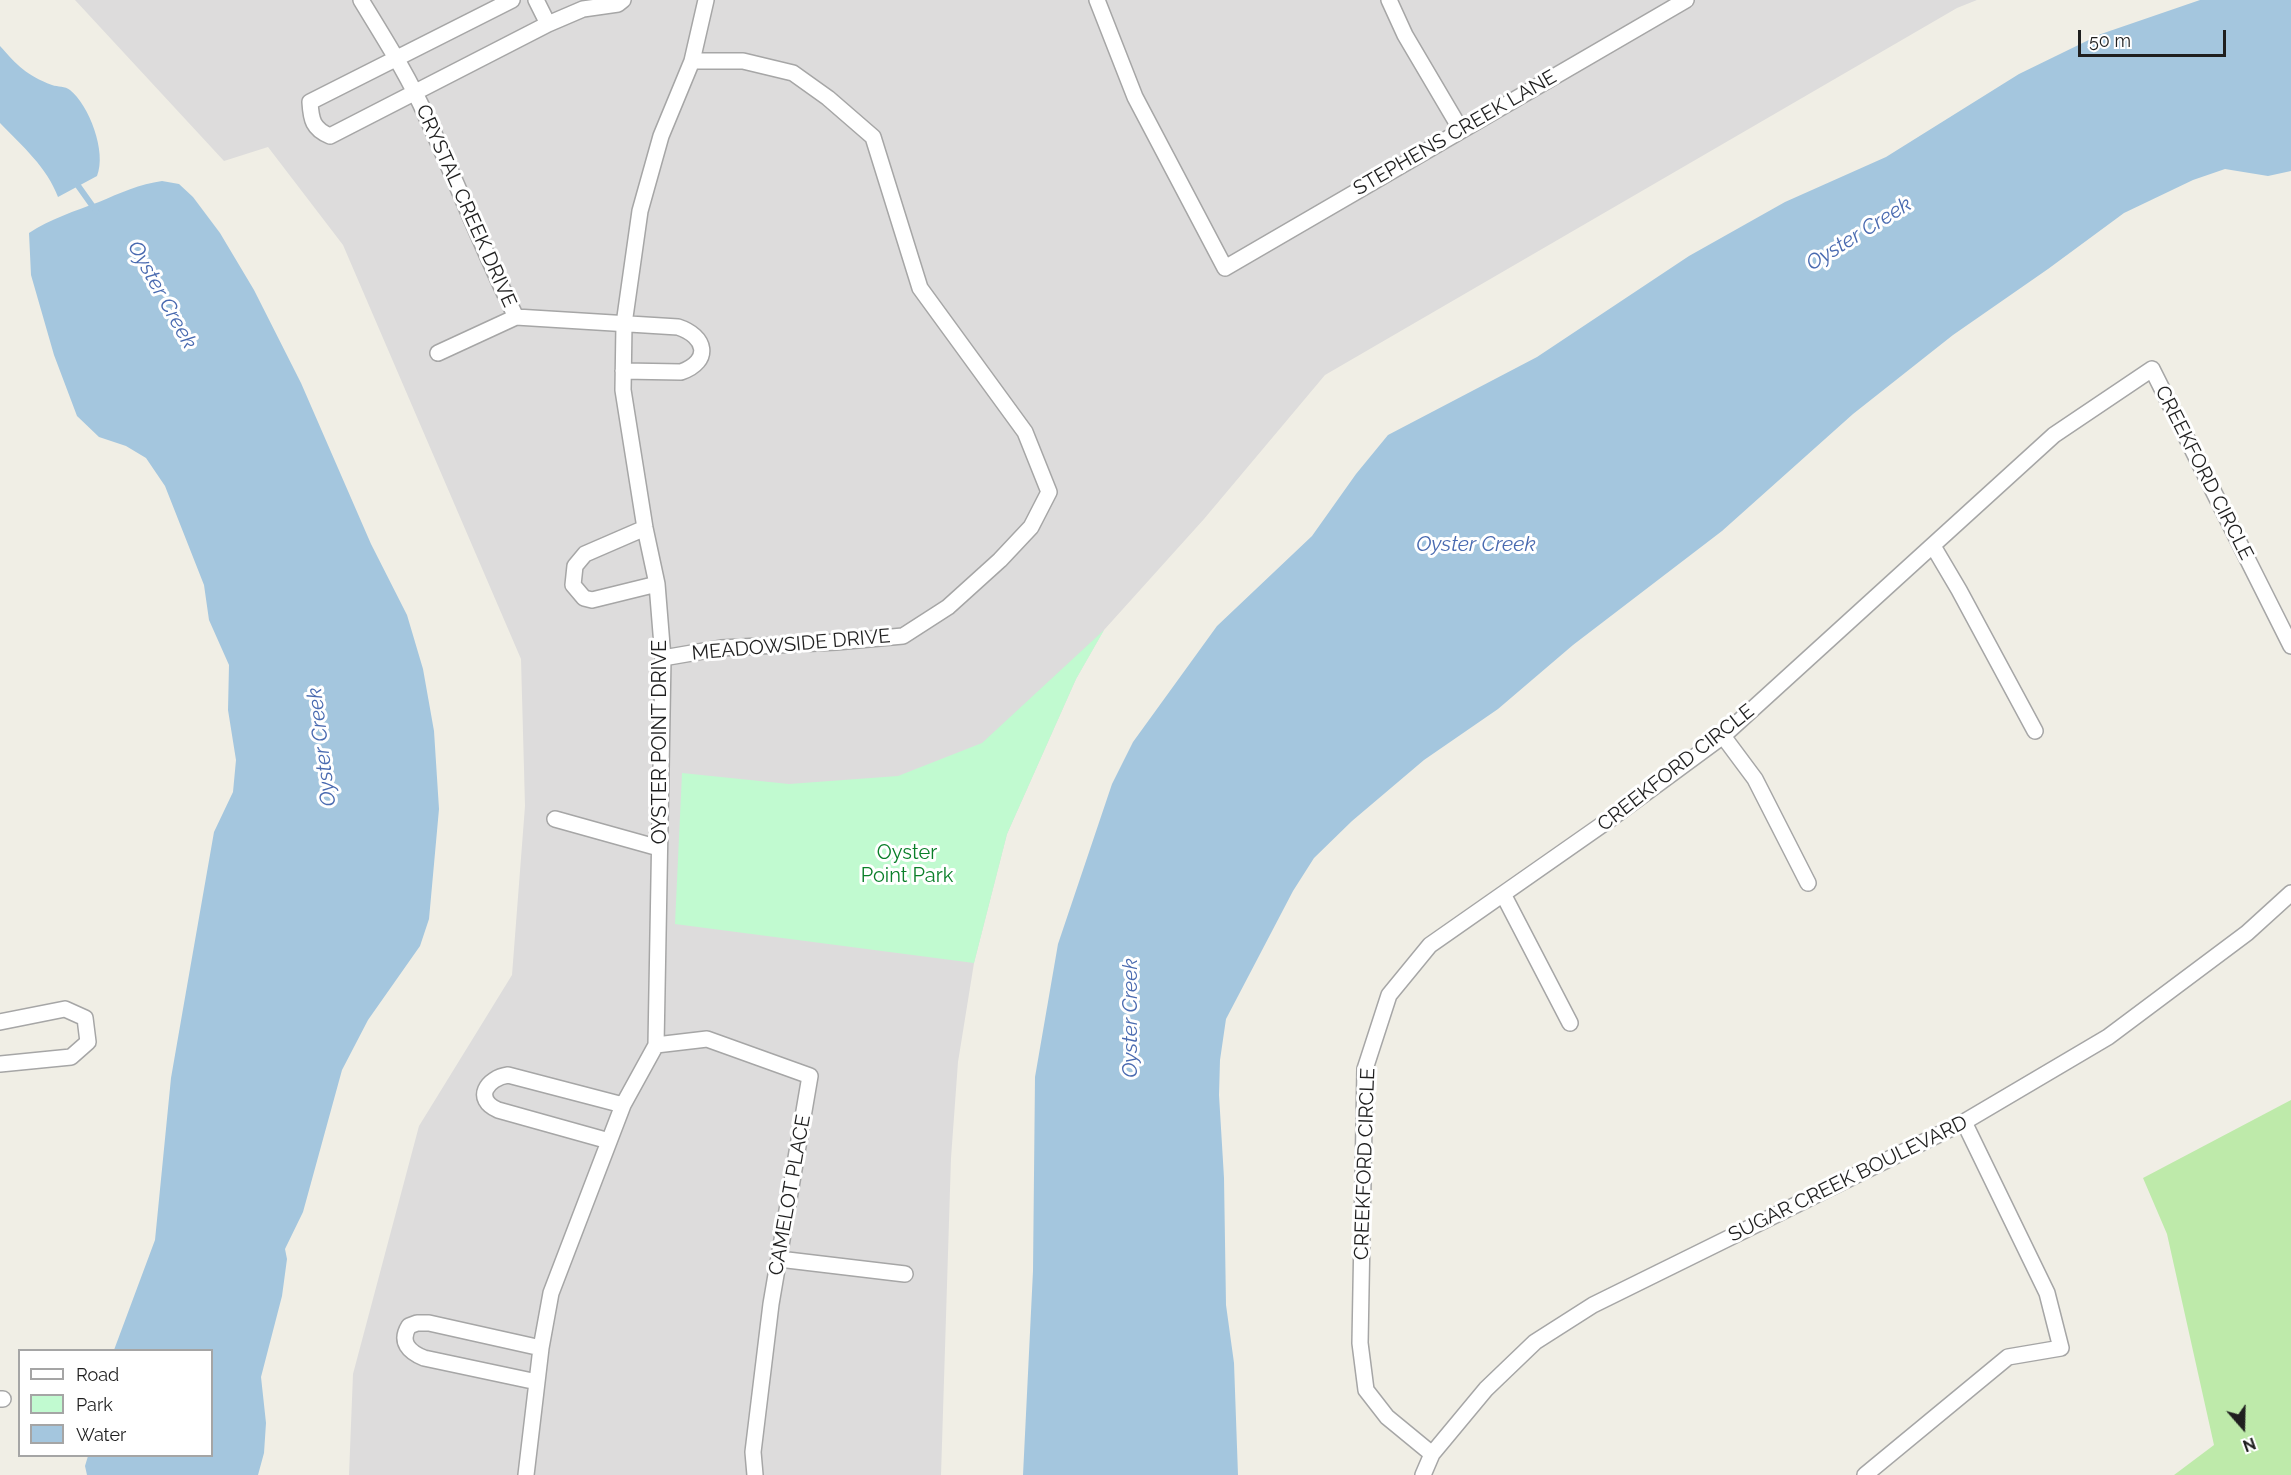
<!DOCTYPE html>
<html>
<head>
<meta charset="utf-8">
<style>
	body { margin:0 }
	#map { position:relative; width:2291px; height:1475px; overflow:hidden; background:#f0eee5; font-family:Raleway,sans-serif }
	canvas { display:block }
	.legend { position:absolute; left:18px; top:1349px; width:195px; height:108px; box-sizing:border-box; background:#fff; border:2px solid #a5a5a5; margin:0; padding:8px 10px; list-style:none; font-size:18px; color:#1f1f1f }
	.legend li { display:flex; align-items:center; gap:12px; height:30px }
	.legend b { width:30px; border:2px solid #a5a5a5 }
	.north { position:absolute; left:2213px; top:1397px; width:60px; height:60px; -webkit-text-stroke:4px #fff; paint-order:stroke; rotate:160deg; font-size:16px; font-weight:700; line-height:24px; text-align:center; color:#1f1f1f }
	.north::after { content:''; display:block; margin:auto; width:21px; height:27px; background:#1f1f1f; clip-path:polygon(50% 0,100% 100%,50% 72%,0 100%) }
	.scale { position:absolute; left:2078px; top:30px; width:148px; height:27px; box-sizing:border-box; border:3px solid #1f1f1f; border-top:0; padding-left:8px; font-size:18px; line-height:21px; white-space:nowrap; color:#1f1f1f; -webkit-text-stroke:4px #fff; paint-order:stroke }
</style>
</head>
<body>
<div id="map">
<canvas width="2291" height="1475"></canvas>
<ul class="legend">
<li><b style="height:8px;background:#fff"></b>Road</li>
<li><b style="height:16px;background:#c1fad0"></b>Park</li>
<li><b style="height:16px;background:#a4c6de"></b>Water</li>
</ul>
<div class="north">N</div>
<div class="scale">50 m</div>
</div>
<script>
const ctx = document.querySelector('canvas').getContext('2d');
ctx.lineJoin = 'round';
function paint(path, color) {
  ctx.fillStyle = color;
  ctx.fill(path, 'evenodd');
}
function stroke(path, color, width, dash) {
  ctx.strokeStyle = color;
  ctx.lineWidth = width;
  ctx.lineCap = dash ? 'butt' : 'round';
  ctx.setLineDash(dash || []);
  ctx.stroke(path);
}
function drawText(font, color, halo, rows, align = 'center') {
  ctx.font = font + ' Raleway,sans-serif';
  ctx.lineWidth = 6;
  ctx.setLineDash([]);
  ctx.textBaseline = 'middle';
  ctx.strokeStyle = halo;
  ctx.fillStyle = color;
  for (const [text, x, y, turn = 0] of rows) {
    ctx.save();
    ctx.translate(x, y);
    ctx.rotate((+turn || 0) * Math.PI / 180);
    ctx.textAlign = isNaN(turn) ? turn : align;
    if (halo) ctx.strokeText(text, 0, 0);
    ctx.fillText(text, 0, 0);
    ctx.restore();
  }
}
paint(new Path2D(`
	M75,0H1977L1957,8L1325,375L1204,519L1104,630L1076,679L1007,834L974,963L958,1062L951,1158L941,1475H349L353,1374L419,1126L512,975L525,806L521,659L343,245L268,147L224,161Z`), '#dddcdc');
paint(new Path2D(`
	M2291,1100V1475H2174L2214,1445L2167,1234L2143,1178Z`), '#beeaaa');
paint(new Path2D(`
	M1104,630L1076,679L1007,834L974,963L675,924L682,773L789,784L898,776L982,743Z`), '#c1fad0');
paint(new Path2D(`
	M2200,0H2291V171L2268,176L2225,169L2193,180L2124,213L2048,269L1953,335L1853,414L1722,531L1573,645L1498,709L1424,760L1352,821L1314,858L1293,891L1226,1019L1220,1060L1219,1095L1224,1178L1226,1305L1234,1363L1238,1475H1023L1033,1271L1035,1077L1058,944L1112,784L1133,742L1217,626L1312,536L1356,474L1388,435L1537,357L1689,256L1785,202L1886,157L2019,74L2101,34Z
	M0,46C18,66 26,75 52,85C58,87 65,86 70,90C89,105 107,152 97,176L58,197C47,167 22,146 0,123Z
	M162,181L179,184L193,197L220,233L254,290L301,383L371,544L407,615L423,669L434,731L439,809L429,919L420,946L368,1020L342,1070L303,1212L285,1249L287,1259L282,1296L261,1377L266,1423L264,1453L258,1475H87L85,1466L88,1456H212V1350H114L155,1240L171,1078L183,1009L214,832L233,792L236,760L228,710L229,665L209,620L204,585L165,486L146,458L126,446L99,437L77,416L54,355L31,275L29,233C50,219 75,211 99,202C120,193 140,184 162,181Z`), '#a4c6de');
stroke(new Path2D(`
	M74,180L96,211`), '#a4c6de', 6);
const minor = new Path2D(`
	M361,0C384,38 408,75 426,116C457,182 483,251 516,317
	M512,0L310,102C311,120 313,129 330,136L548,24L583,9L618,4L623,0
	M536,0L548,24
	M1097,0L1135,97L1225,268L1686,0
	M1389,0L1405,35L1461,130
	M438,353L516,317L678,327C706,336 712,361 681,372L623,371
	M645,528L585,554L575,566L573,585L584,598L592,600L657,584
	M1933,546L1959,590L2035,731
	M663,658L721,648L836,642L903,636L948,607L1000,560L1031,527L1049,492L1025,432L920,288L873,137L828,98L793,73L743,61H692
	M1723,736L1755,779L1808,883
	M555,819L659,848
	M1503,894L1570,1023
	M0,1022L65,1009L85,1018L88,1042L71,1057L0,1064
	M656,1045L707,1039L810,1076L771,1304L753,1452L755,1475
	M609,1141L498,1110C473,1099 487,1078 508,1075L623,1105
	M779,1259L905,1274
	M537,1382L424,1358C409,1352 399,1342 409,1326L417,1323H429L541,1348
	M0,1399H3
	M1432,1454L1387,1417L1366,1390L1360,1343L1365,1069L1389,995L1430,945L1613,817L1723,736L2054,435L2152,369L2291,646
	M526,1475L541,1348L551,1293L623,1105L656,1045L663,658L657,584L645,528L623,390L624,324L640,211L661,136L692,61L706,0
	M1423,1475L1432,1454L1486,1389L1535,1342L1593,1305L1964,1122L2108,1037L2247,933L2291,893
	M1865,1475L2008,1357L2061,1348L2047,1293L1964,1122`);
stroke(minor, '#a6a6a6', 18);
stroke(minor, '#fff', 15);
drawText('20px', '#1f1f1f', '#fff', [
	["STEPHENS CREEK LANE",1455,133,-30],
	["CRYSTAL CREEK DRIVE",466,206,66],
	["CREEKFORD CIRCLE",2204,473,63],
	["MEADOWSIDE DRIVE",791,645,-5],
	["OYSTER POINT DRIVE",660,742,-90],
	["CREEKFORD CIRCLE",1676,768,-38],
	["CREEKFORD CIRCLE",1365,1164,-88],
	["SUGAR CREEK BOULEVARD",1848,1179,-26],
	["CAMELOT PLACE",790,1195,-80]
]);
drawText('20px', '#0a7f29', '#fff', [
	["Oyster",907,853],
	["Point Park",907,876]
]);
drawText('italic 21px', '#496ab0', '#fff', [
	["Oyster Creek",1859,234,-32],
	["Oyster Creek",162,295,61],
	["Oyster Creek",1476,545],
	["Oyster Creek",322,747,-97],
	["Oyster Creek",1131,1018,-90]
]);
</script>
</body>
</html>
